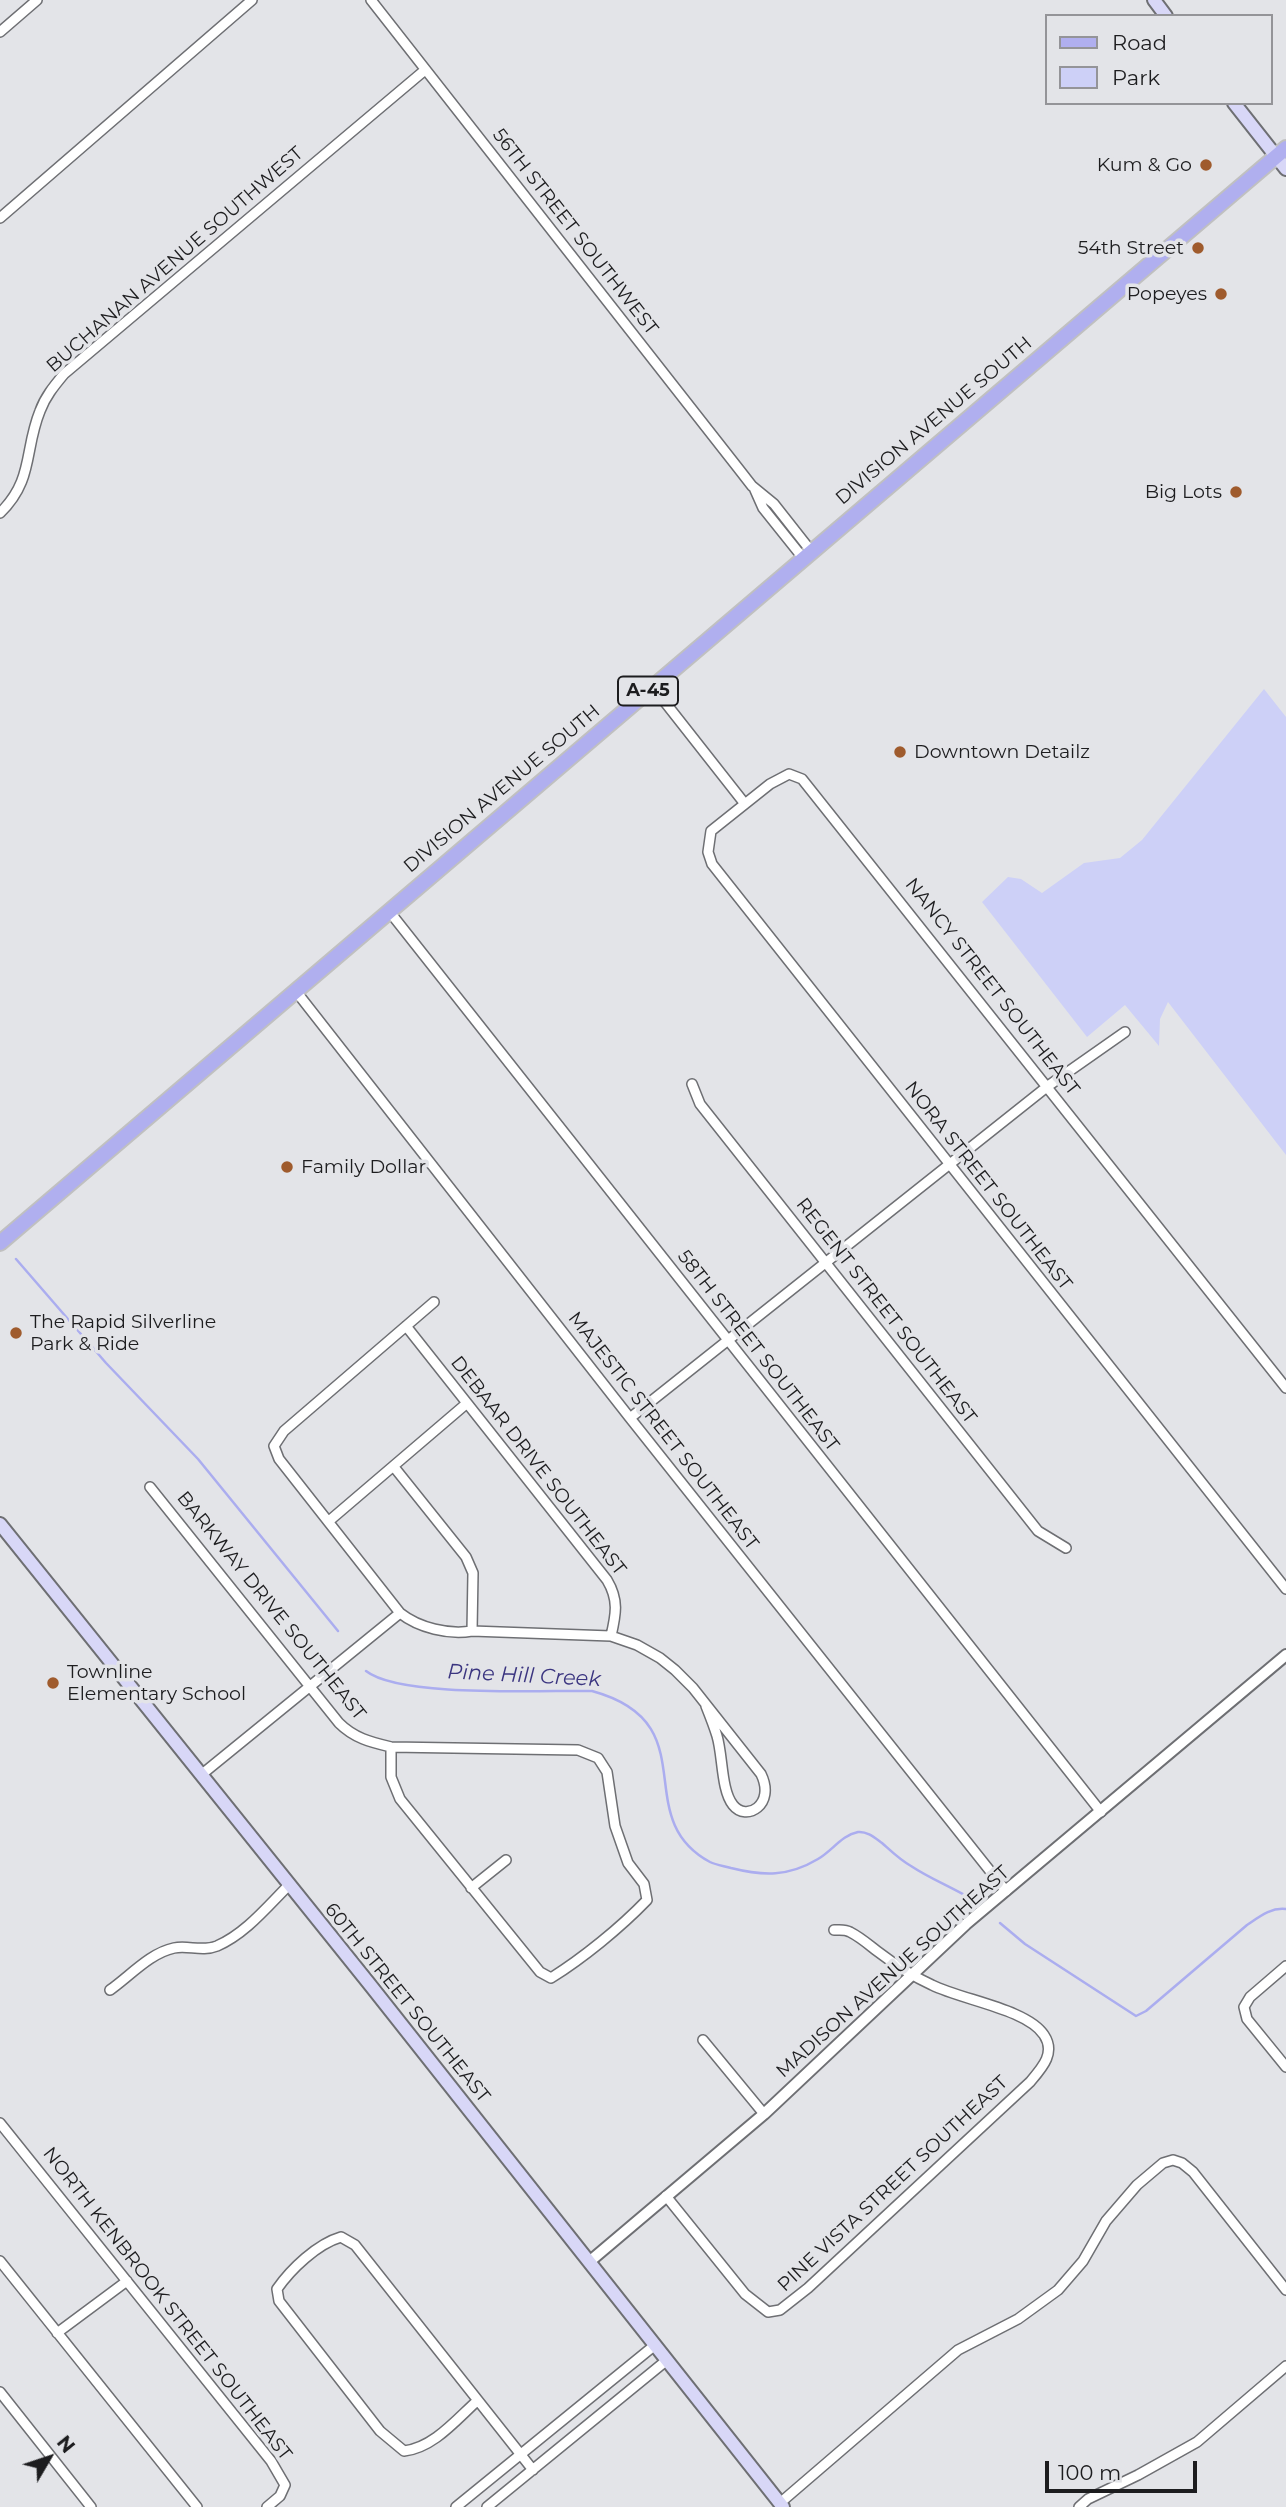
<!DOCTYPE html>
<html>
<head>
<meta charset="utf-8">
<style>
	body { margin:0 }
	#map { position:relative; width:1286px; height:2507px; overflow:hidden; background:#e3e4e8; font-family:Montserrat,sans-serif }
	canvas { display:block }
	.legend { position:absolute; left:1045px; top:14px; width:228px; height:91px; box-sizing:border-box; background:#e3e4e8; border:2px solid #949498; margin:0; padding:9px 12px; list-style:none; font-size:21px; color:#1d1d1f }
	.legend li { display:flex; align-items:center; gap:14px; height:35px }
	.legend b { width:35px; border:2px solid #949498 }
	.north { position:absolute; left:14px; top:2423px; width:70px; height:70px; -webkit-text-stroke:5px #e3e4e8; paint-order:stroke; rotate:51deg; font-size:19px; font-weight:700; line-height:28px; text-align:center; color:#1d1d1f }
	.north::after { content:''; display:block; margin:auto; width:24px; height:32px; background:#1d1d1f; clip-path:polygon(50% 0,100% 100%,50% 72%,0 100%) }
	.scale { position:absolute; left:1045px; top:2461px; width:152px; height:32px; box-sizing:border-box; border:4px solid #1d1d1f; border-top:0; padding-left:9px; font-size:21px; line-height:24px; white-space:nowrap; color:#1d1d1f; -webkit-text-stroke:5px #e3e4e8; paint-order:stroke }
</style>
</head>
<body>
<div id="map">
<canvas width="1286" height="2507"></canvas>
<ul class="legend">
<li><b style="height:9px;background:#b0afef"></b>Road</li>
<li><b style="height:19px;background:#cdd0f7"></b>Park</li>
</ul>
<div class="north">N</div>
<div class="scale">100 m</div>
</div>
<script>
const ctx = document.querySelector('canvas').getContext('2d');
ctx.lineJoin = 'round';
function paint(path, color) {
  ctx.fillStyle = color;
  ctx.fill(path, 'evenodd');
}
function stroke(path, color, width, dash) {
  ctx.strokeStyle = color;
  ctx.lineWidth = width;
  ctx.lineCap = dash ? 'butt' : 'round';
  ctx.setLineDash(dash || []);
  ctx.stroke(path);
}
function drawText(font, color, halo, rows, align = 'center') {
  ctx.font = font + ' Montserrat,sans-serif';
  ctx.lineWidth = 7;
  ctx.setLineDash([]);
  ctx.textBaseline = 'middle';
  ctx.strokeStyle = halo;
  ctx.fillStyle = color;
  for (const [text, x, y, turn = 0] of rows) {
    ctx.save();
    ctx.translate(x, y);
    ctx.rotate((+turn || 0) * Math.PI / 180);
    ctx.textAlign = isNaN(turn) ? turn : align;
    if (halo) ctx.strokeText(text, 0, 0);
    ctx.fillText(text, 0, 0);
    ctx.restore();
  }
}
paint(new Path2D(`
	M1264,689L1286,717V1155L1168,1002L1160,1019L1159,1046L1125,1005L1087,1037L982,902L1008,877L1021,879L1042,893L1084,863L1120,858L1142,840Z`), '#cdd0f7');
stroke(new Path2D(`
	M16,1259L106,1363L198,1459L338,1631
	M366,1671C400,1698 545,1690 592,1691C709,1723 627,1817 710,1862C716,1865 724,1866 731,1868C763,1876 788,1877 818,1859C832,1851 842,1835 858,1832C867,1831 875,1838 882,1843C891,1851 900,1860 911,1866C929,1878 949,1886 968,1897
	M1000,1923L1025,1944L1136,2016L1146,2011L1247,1925C1259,1917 1271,1907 1286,1909`), '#abadef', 2.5);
const minor = new Path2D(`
	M371,0L738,468L752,486L774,504L811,551
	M0,32L37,0
	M0,218L252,0
	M755,490L763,508L803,558
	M0,513C34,480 24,450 40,411C45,397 54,386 64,374L425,70
	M653,687L745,804
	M389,911L1101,1812
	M295,990L630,1418L1006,1891
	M692,1084L700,1104L1038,1531L1066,1548
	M434,1302L284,1431L274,1446L279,1459L400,1613C419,1628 449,1635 472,1631L611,1636L637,1645L660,1658L675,1670L693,1688L761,1774C776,1805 746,1822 733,1805C721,1790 723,1756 717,1736C714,1726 710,1716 706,1706
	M406,1326L607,1580C619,1600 616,1614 611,1636
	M1286,1388L802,779L789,774L770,784L711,831L708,852L712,864L1286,1589
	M630,1418L1048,1086L1125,1032
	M394,1467L466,1557L473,1573L472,1631
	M150,1487L339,1723C354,1738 370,1742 391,1747L578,1750L598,1758L607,1772L615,1826L628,1863L644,1884L647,1900C620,1928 583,1958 551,1978L540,1972L400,1799L391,1777V1747
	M329,1521L466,1404
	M201,1775L400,1613
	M471,1888L506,1860
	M1286,1966L1250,1997L1244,2007L1247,2019L1286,2067
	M110,1990C130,1976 150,1953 174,1948C188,1945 202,1952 217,1946C245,1934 267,1907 288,1886
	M703,2040L764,2114
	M0,2123L271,2461L285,2485L280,2496L267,2507
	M666,2196L745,2294L768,2312L780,2310L808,2288L1030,2082C1042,2068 1056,2053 1044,2035C1027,2009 962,2000 932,1985C912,1976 894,1964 877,1951C868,1944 860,1937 850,1932C845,1929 840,1930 834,1930
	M0,2261L197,2507
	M57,2333L127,2281
	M0,2392L91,2507
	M477,2401C456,2420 433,2448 404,2451L380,2431L279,2301L277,2289C291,2269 317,2244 341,2237L355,2245L533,2470
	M780,2503L958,2350L1018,2319L1058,2290L1083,2261L1106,2221L1137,2185L1163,2163L1173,2160L1182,2163L1193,2172L1286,2290
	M456,2507L655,2345
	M487,2507L667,2360
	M1079,2507L1088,2499L1138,2475L1197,2442L1286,2366`);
const tertiary = new Path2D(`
	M589,2262L764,2114L966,1924L1286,1655`);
const secondary = new Path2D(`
	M1154,0L1166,16
	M1234,103L1286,169
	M0,1524L371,1986L783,2507`);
const primary = new Path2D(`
	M0,1243L1286,148`);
stroke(minor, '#6e6f73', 12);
stroke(tertiary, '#6e6f73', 14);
stroke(secondary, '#6e6f73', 16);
stroke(primary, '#c0c0c0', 18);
stroke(minor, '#fff', 9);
stroke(tertiary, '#fff', 10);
stroke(secondary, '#d8d7f7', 12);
stroke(primary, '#b0afef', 14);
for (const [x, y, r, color] of [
	[1206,165,7,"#9f5b2d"],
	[1198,248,7,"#9f5b2d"],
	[1221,294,7,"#9f5b2d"],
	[1236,492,7,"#9f5b2d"],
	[900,752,7,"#9f5b2d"],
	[287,1167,7,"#9f5b2d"],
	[16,1333,7,"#9f5b2d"],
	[53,1683,7,"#9f5b2d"]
]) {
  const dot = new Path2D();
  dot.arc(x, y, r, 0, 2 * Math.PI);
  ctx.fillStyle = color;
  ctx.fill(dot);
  stroke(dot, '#e3e4e8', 2.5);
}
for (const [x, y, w] of [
	[648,691,60]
]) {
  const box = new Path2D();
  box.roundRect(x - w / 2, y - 14.5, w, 29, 5);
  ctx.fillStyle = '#e3e4e8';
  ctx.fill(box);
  stroke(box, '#1d1d1f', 2);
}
drawText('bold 18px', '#1d1d1f', null, [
	["A-45",648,691]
]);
drawText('19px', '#1d1d1f', '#e3e4e8', [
	["Kum & Go",1192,165],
	["54th Street",1184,248],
	["Popeyes",1207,294],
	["Big Lots",1222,492],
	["Downtown Detailz",914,752,"left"],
	["Family Dollar",301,1167,"left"],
	["The Rapid Silverline",30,1322,"left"],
	["Park & Ride",30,1344,"left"],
	["Townline",67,1672,"left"],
	["Elementary School",67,1694,"left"]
], 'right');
drawText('19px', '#1d1d1f', '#e3e4e8', [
	["56TH STREET SOUTHWEST",575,232,52],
	["BUCHANAN AVENUE SOUTHWEST",175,260,-41],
	["DIVISION AVENUE SOUTH",934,421,-40],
	["DIVISION AVENUE SOUTH",502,789,-40],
	["NANCY STREET SOUTHEAST",992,987,52],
	["NORA STREET SOUTHEAST",988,1186,52],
	["REGENT STREET SOUTHEAST",886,1311,52],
	["58TH STREET SOUTHEAST",758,1351,52],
	["MAJESTIC STREET SOUTHEAST",663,1431,52],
	["DEBAAR DRIVE SOUTHEAST",538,1466,52],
	["BARKWAY DRIVE SOUTHEAST",271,1606,51],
	["MADISON AVENUE SOUTHEAST",893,1972,-42],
	["60TH STREET SOUTHEAST",407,2003,51],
	["PINE VISTA STREET SOUTHEAST",893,2184,-43],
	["NORTH KENBROOK STREET SOUTHEAST",167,2304,52]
]);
drawText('italic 21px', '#3b3580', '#e3e4e8', [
	["Pine Hill Creek",524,1676,3]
]);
</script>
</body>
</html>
